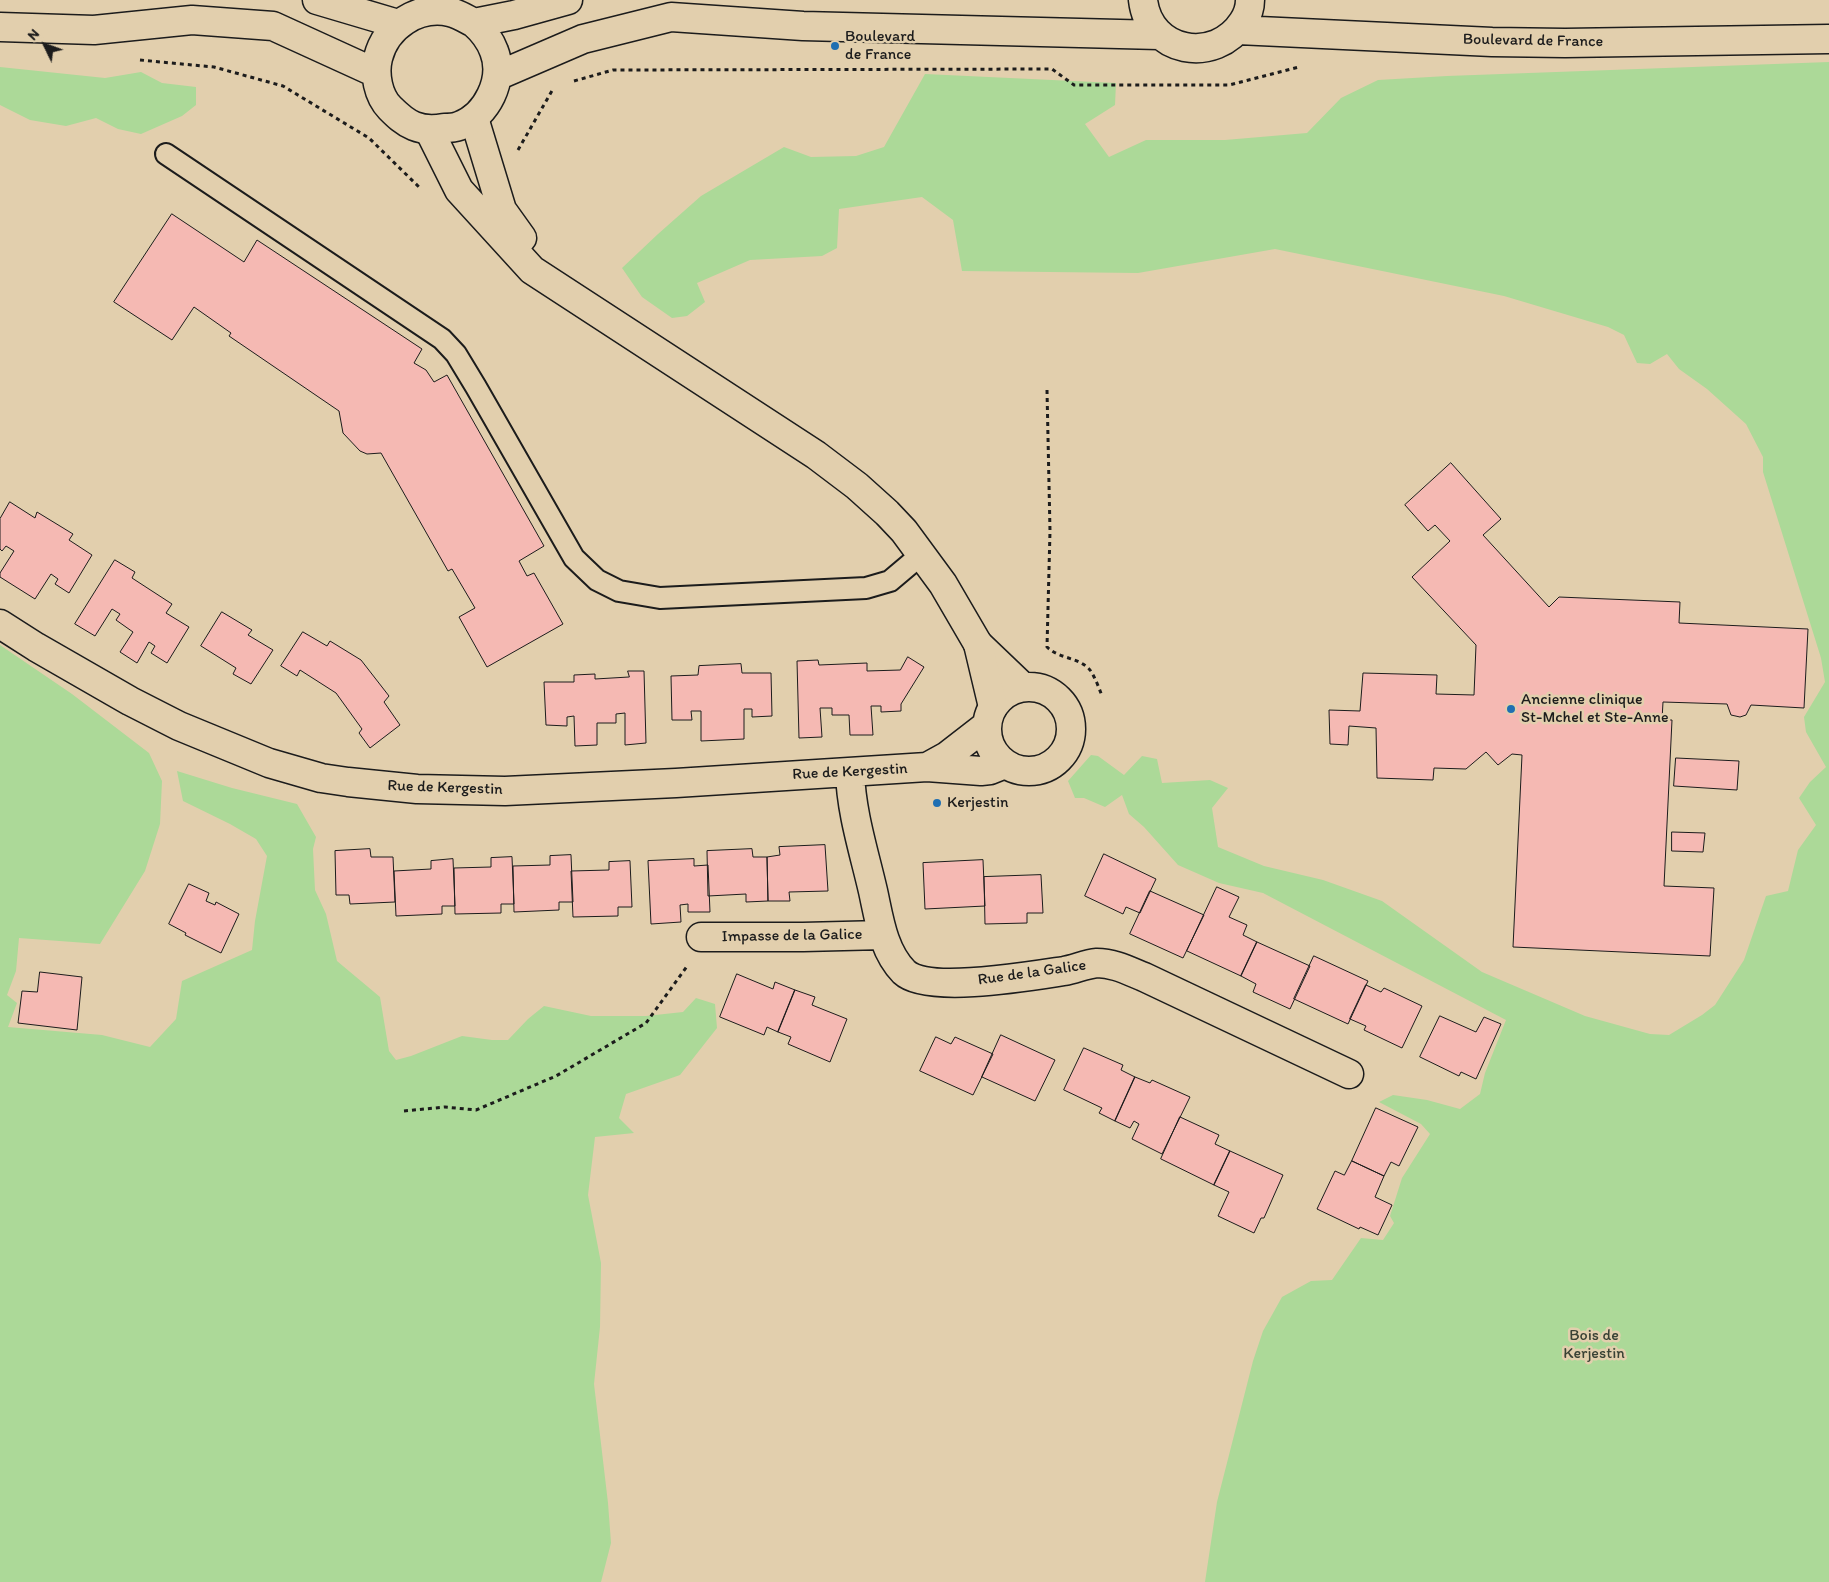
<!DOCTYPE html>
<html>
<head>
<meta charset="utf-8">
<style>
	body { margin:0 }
	#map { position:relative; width:1829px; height:1582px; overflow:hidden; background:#e2cfad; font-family:Itim,sans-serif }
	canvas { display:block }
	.north { position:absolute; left:20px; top:20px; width:50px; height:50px; -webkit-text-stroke:4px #e2cfad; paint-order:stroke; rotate:312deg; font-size:14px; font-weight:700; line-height:20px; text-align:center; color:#1c1c1c }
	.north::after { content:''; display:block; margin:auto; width:18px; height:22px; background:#1c1c1c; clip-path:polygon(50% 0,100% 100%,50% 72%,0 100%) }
</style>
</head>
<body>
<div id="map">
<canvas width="1829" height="1582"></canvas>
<div class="north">N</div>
</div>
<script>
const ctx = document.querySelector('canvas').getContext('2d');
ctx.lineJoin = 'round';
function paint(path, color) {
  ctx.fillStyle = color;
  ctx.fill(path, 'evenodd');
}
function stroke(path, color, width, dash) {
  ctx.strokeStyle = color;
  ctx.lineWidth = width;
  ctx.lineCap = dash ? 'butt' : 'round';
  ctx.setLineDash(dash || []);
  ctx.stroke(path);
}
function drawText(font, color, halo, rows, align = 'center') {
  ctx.font = font + ' Itim,sans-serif';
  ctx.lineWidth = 5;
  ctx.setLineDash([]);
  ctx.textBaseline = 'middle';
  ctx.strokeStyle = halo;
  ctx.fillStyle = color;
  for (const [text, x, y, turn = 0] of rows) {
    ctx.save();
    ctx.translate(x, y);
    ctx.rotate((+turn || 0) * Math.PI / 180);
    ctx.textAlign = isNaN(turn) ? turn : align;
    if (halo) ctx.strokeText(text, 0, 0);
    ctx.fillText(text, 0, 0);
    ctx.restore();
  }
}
paint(new Path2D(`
	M1829,62V1582H1205L1217,1502L1253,1361L1263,1331L1282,1297L1311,1281L1332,1280L1361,1238L1383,1240L1394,1223L1390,1216L1402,1178L1430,1134L1421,1124L1379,1102L1393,1095L1427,1100L1460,1109L1480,1094L1485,1073L1506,1020L1263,893L1219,883L1178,865L1144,827L1129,814L1122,795L1105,807L1084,798H1075L1068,781L1091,755L1098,756L1124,775L1142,756L1157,759L1162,783L1210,780L1228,788L1212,808L1218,847L1264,866L1323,880L1382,901L1482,972L1585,1016L1650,1034L1669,1035L1702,1015L1715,1005L1744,960L1766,896L1788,891L1798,850L1816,825L1799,798L1810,782L1826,767L1806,732L1804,717L1825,682L1821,658L1763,472V457L1746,424L1707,389L1679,369L1667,354L1650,364L1637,363L1624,335L1608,327L1504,296L1275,249L1138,273L962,271L953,220L922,197L839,209L837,248L822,256L750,260L697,283L705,302L687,316L672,318L642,297L622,268L658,234L701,196L784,147L811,157L856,156L884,147L925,74L1116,83L1115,105L1085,124L1109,157L1146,140H1225L1307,133L1341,98L1378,80L1447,76Z
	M0,67L105,78L141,72L162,83L196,87V105L182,116L141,134L118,129L96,118L66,126L30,120L0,105Z
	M0,645L72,694L149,753L162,781L160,824L145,871L100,944L19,938L16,971L7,995L17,1003L8,1027L102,1035L150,1047L176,1019L182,981L252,950L255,921L267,856L256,839L230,824L183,801L177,771L232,788L297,804L316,837L313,849L315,890L326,914L337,961L380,997L389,1051L396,1060L411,1056L462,1036L492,1040H508L528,1019L544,1006L591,1016H646L683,1012L696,998L715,1004L717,1028L680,1075L626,1094L619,1118L634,1133L595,1137L588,1195L601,1263L600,1327L594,1384L608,1503L611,1543L601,1582H0Z`), '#acd998');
const building = new Path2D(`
	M172,214L244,262L257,240L422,349L414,363L426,370L434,382L447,375L544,546L519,561L527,576L534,573L563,624L487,667L459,617L475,608L452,569L448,571L381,453L367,454L360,451L343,433L339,411L229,336L231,333L194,307L172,340L114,302Z
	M1451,463L1501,519L1483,535L1549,607L1559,597L1680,602L1679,623L1808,629L1804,708L1751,705L1746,715L1740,717L1731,715L1727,704L1663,702L1662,720H1672L1664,886L1714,888L1710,956L1513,947L1522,755L1512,754L1498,765L1486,752L1466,769L1434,768L1433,780L1377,778L1376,728L1349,726L1348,745L1330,744L1329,710L1360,711L1363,673L1437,675L1436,694L1474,695L1476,645L1412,577L1450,541L1435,525L1428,531L1405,505Z
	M10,502L35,518L37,512L73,534L69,540L92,555L69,593L55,584L58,579L51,574L35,599L0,577V573L14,551L6,546L2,551L0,549V519Z
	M115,560L135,572L132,578L172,604L166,613L189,627L167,663L151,653L155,646L149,642L137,663L120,652L133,632L116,620L120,614L112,609L95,636L75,624Z
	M222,612L252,630L248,635L273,650L251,684L233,674L236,668L201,646Z
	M303,632L327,646L330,641L361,660L389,696L384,702L400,725L370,748L359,733L362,729L336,693L300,670L297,676L281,666Z
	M908,657L924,667L901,704V711L881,712V706H871L873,735H850L849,715H832V708H820L822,737L799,738L797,661L818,660L819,665L867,663V671L900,670Z
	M741,664L742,673H771L772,716L752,717V709H744V739L701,741V711H691L692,720H672L671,676L698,675L699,666Z
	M628,671H644L646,743L625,745V713L616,714V723H597V745L575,746L574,716L567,717V726L546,725L544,682H574V675L595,674V679L629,677Z
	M1676,758L1739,761L1737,790L1674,786Z
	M1672,832L1705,833L1703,852L1672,851Z
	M825,845L828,891L789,892L790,901H768L767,857L780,855L779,847Z
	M370,849L371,857H393L395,902L350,904L349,895H336L335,851Z
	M752,849L753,857H767L768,901L746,902V894L708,896L707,851Z
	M1104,854L1156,879L1140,913L1126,907L1123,914L1085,896Z
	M571,855L573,902H559V910L514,912L513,866L550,865V856Z
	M512,857L514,904H501V913L455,914L454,868L491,867V858Z
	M453,859L455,906H442V914L396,916L394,871L431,869V861Z
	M694,859V866L708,865L710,912H688V904L680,905L681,922L651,924L648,861Z
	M983,860L985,906L925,909L923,863Z
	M630,861L632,907H618V916L573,917L571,871L609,870V862Z
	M1041,875L1043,913H1027V923L985,924L984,877Z
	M189,884L209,893L206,901L215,905L216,902L239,914L221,953L185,935L186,933L169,924Z
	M1217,887L1239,897L1229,917L1247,925L1243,935L1257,942L1241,976L1187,951Z
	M1150,891L1204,915L1183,958L1130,934Z
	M1257,942L1310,966L1290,1009L1253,992L1256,984L1241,976Z
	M1314,956L1368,981L1348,1024L1294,999Z
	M40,972L82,977L77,1030L18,1023L22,991L37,992Z
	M737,974L773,989L775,982L795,990L778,1032L767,1027L764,1035L720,1017Z
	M1366,985L1381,992L1384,988L1422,1006L1402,1048L1364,1030L1366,1026L1350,1019Z
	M795,990L815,997L812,1005L847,1019L830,1062L788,1044L791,1037L778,1032Z
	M1440,1016L1476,1032L1484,1017L1501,1024L1476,1079L1461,1072L1459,1076L1420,1057Z
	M1001,1035L1055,1060L1035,1101L982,1077Z
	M936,1037L951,1044L955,1037L993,1054L973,1095L920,1071Z
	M1084,1048L1123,1065L1121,1070L1135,1077L1115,1121L1099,1113L1102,1108L1064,1090Z
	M1135,1077L1150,1083L1152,1080L1190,1097L1162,1154L1132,1139L1139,1124L1134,1121L1130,1128L1115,1121Z
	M1376,1108L1418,1127L1399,1166L1391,1162L1384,1176L1352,1161Z
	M1180,1117L1219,1135L1215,1144L1230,1151L1214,1185L1161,1159Z
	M1230,1151L1283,1175L1264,1218H1261L1254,1233L1218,1216L1229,1192L1214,1185Z
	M1352,1161L1384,1176L1375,1197L1392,1205L1378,1235L1360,1227L1359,1229L1317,1209L1335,1171L1344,1175Z`);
paint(building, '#f5b9b3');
stroke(building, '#1c1c1c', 1);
const lane = new Path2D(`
	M166,154L442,339L456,354L476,387L574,558L597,580L619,591L660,598L866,588L890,581L922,554`);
const street = new Path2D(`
	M474,118L502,210L522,238
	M429,130L459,190L532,270L816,455L857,486L887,513L904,531L943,584L978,644L1023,687
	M0,624L36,647L130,701L179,726L269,763L321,778L348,782L417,789L505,791L676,783L927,767L981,771L990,770L1005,764
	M987 729a42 42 0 1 1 84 0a42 42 0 1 1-84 0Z
	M927,767L947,756L987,725
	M850,772C851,812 864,852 873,891C879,918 883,951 904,972C927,994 1031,976 1064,971C1075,969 1086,964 1097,963C1114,963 1129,971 1144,977L1349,1074
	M701,937H803L883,935`);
const secondary = new Path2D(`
	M978,644L993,707`);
const primary = new Path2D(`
	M317,0L398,24
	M1143,0C1149,53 1215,65 1243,22C1247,16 1250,7 1250,0
	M474,23C483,31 490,40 494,51C505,79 487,116 459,126C454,128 449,128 444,128C433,130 424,130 414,126C404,122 397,115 390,108C378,96 374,74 378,58C386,26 418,5 450,12C459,14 466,19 474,23L514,15L568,0
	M0,27L94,30L192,20L273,26L376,73
	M1238,30L1492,42L1565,43L1829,39
	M497,76L583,39L671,17L803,26L1159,35`);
stroke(lane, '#1c1c1c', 24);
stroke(street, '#1c1c1c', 31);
stroke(secondary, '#1c1c1c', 31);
stroke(primary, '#1c1c1c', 31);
stroke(new Path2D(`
	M140,60L214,67L283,86L369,138L419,187
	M574,81L613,70L1052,69L1074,85H1229L1299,67
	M518,150L553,89
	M1047,390L1050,531L1047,647C1059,659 1079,657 1090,670C1095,677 1099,688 1102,696
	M404,1111L445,1107L476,1110L556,1076L646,1023L688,965`), '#1c1c1c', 3, [4, 4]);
stroke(lane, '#e2cfad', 20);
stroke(street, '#e2cfad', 28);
stroke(secondary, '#e2cfad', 28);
stroke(primary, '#e2cfad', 28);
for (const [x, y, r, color] of [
	[835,46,5,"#1f6fb2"],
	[1511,709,5,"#1f6fb2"],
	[937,803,5,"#1f6fb2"]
]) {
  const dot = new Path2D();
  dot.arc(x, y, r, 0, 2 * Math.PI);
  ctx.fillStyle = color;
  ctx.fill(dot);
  stroke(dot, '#e2cfad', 2);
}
drawText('16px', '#1c1c1c', '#e2cfad', [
	["Boulevard",845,37],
	["de France",845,55],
	["Ancienne clinique",1521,700],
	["St-Mchel et Ste-Anne",1521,718],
	["Kerjestin",947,803]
], 'left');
drawText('16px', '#1c1c1c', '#e2cfad', [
	["Boulevard de France",1533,41,1],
	["Rue de Kergestin",850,772,-3],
	["Rue de Kergestin",445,788,2],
	["Impasse de la Galice",792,936,-1],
	["Rue de la Galice",1032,973,-8]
]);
drawText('16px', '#394235', '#e2cfad', [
	["Bois de",1594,1336],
	["Kerjestin",1594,1354]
]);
</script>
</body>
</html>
